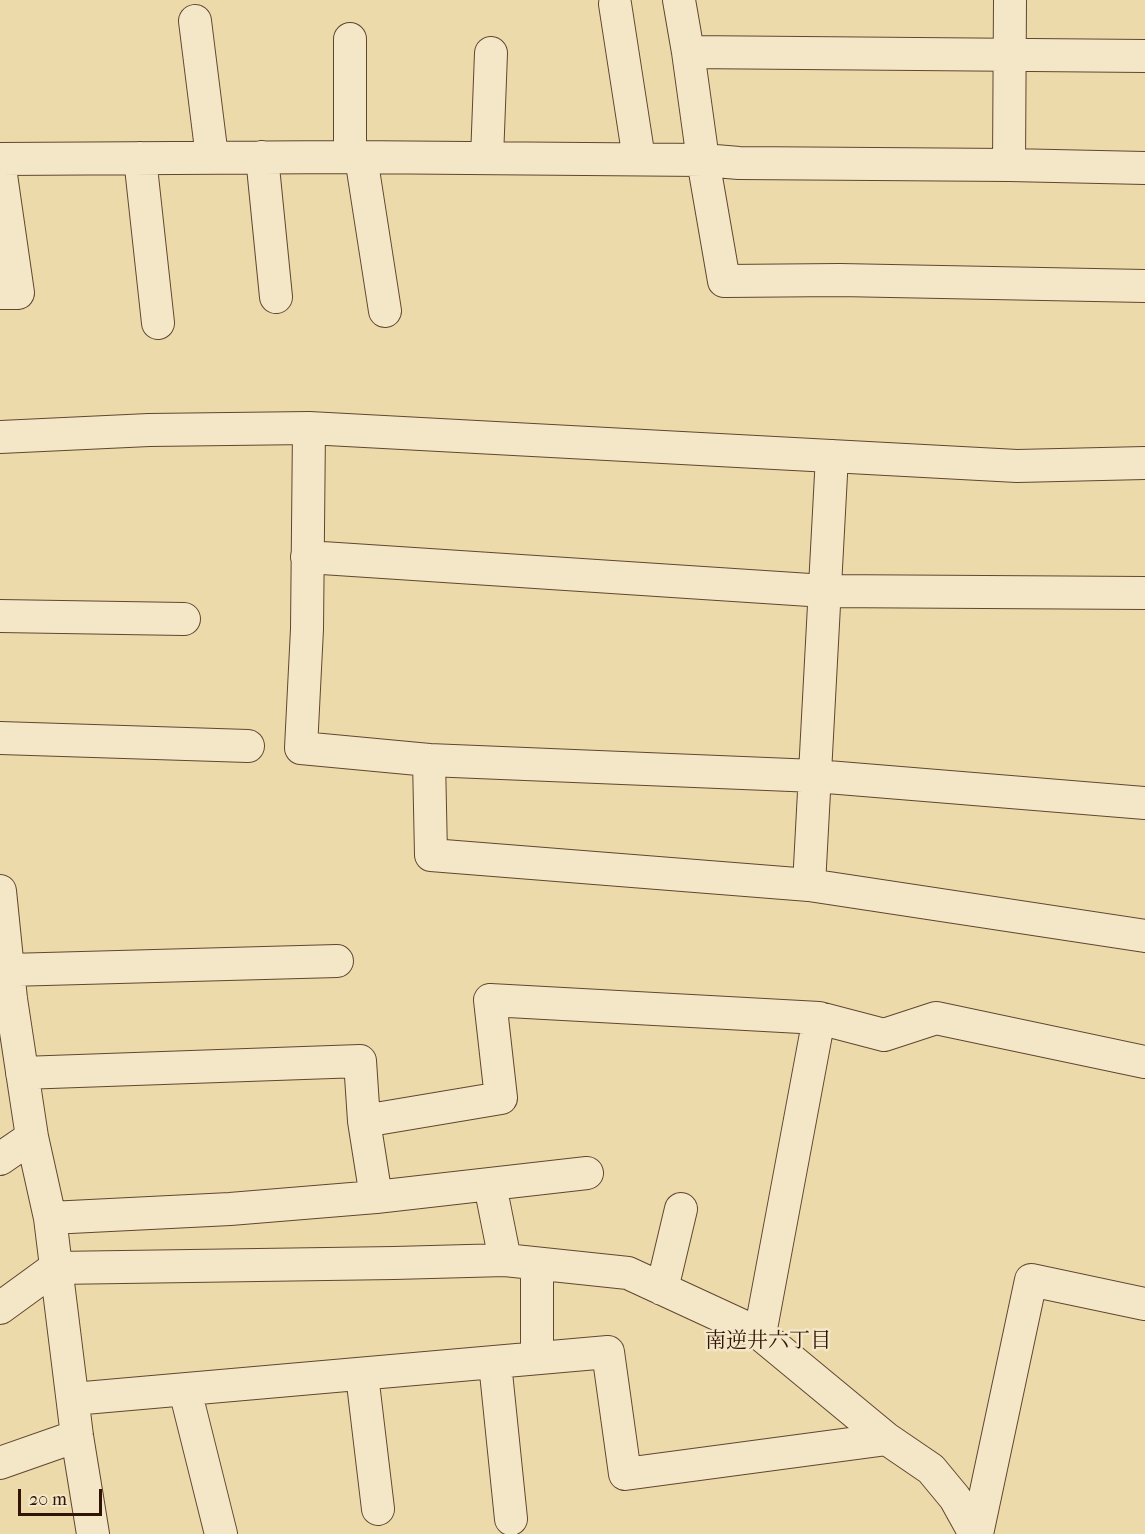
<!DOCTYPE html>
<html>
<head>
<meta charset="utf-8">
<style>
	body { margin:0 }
	#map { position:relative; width:1145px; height:1534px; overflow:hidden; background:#eddaaa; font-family:"IM FELL French Canon",serif }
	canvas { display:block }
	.scale { position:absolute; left:18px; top:1489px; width:84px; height:27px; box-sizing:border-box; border:3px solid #321407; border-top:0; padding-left:8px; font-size:18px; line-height:21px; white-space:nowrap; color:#321407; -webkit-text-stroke:4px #f3e7c8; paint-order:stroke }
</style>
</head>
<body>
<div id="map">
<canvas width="1145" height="1534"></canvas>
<div class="scale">20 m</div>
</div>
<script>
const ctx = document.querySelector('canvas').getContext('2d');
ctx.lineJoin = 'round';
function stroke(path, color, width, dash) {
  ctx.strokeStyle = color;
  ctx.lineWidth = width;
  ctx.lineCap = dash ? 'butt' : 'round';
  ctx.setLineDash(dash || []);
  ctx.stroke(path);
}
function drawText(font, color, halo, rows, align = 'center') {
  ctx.font = font + ' "IM FELL French Canon","Noto Serif JP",serif';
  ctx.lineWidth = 5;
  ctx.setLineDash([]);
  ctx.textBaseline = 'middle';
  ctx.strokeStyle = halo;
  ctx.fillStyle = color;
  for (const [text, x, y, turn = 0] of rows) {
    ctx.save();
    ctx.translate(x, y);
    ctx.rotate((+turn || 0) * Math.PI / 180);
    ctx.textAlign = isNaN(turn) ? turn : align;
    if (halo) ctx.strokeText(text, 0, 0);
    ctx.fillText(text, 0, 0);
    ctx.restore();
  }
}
const minor = new Path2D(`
	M679,0L688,52L703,160L724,281L840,280L1145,286
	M615,4L639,159
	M195,21L212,157
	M688,52L1145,56
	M262,157L276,297
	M350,157V39
	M361,157L385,311
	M140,158L158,323
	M487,158L491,53
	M0,159L350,157L703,160L739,163L1009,165L1145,168
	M1009,165L1010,0
	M0,168L18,293H0
	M309,428L307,629L301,748L429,760L431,855L809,885L1145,936
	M0,437L149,430L309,428L1017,466L1145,463
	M307,557L825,591L1145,593
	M0,616L184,619
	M0,738L248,746
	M429,760L815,776L1145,803
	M809,885L832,456
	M0,891L11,999L32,1137L50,1218L77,1436L93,1534
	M9,970L337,961
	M22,1073L360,1061L364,1121L376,1197
	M364,1121L501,1098L490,1000L819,1018L884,1035L936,1018L1145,1062
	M0,1159L32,1137
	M490,1185L505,1260
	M50,1218L230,1209L376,1197L587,1173
	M662,1289L681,1209
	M0,1308L55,1268L394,1263L505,1260L628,1273L760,1334L887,1439L931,1469L955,1498L975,1534
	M760,1334L819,1018
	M537,1358V1264
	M495,1363L511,1519
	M362,1375L378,1509
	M185,1390L221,1534
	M73,1399L608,1352L625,1474L887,1439
	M0,1463L77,1436
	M977,1534L1031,1280L1145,1304`);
stroke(minor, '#614630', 34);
stroke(minor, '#f3e7c8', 32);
drawText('21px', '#321407', '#f3e7c8', [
	["南逆井六丁目",768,1342]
]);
</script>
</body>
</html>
